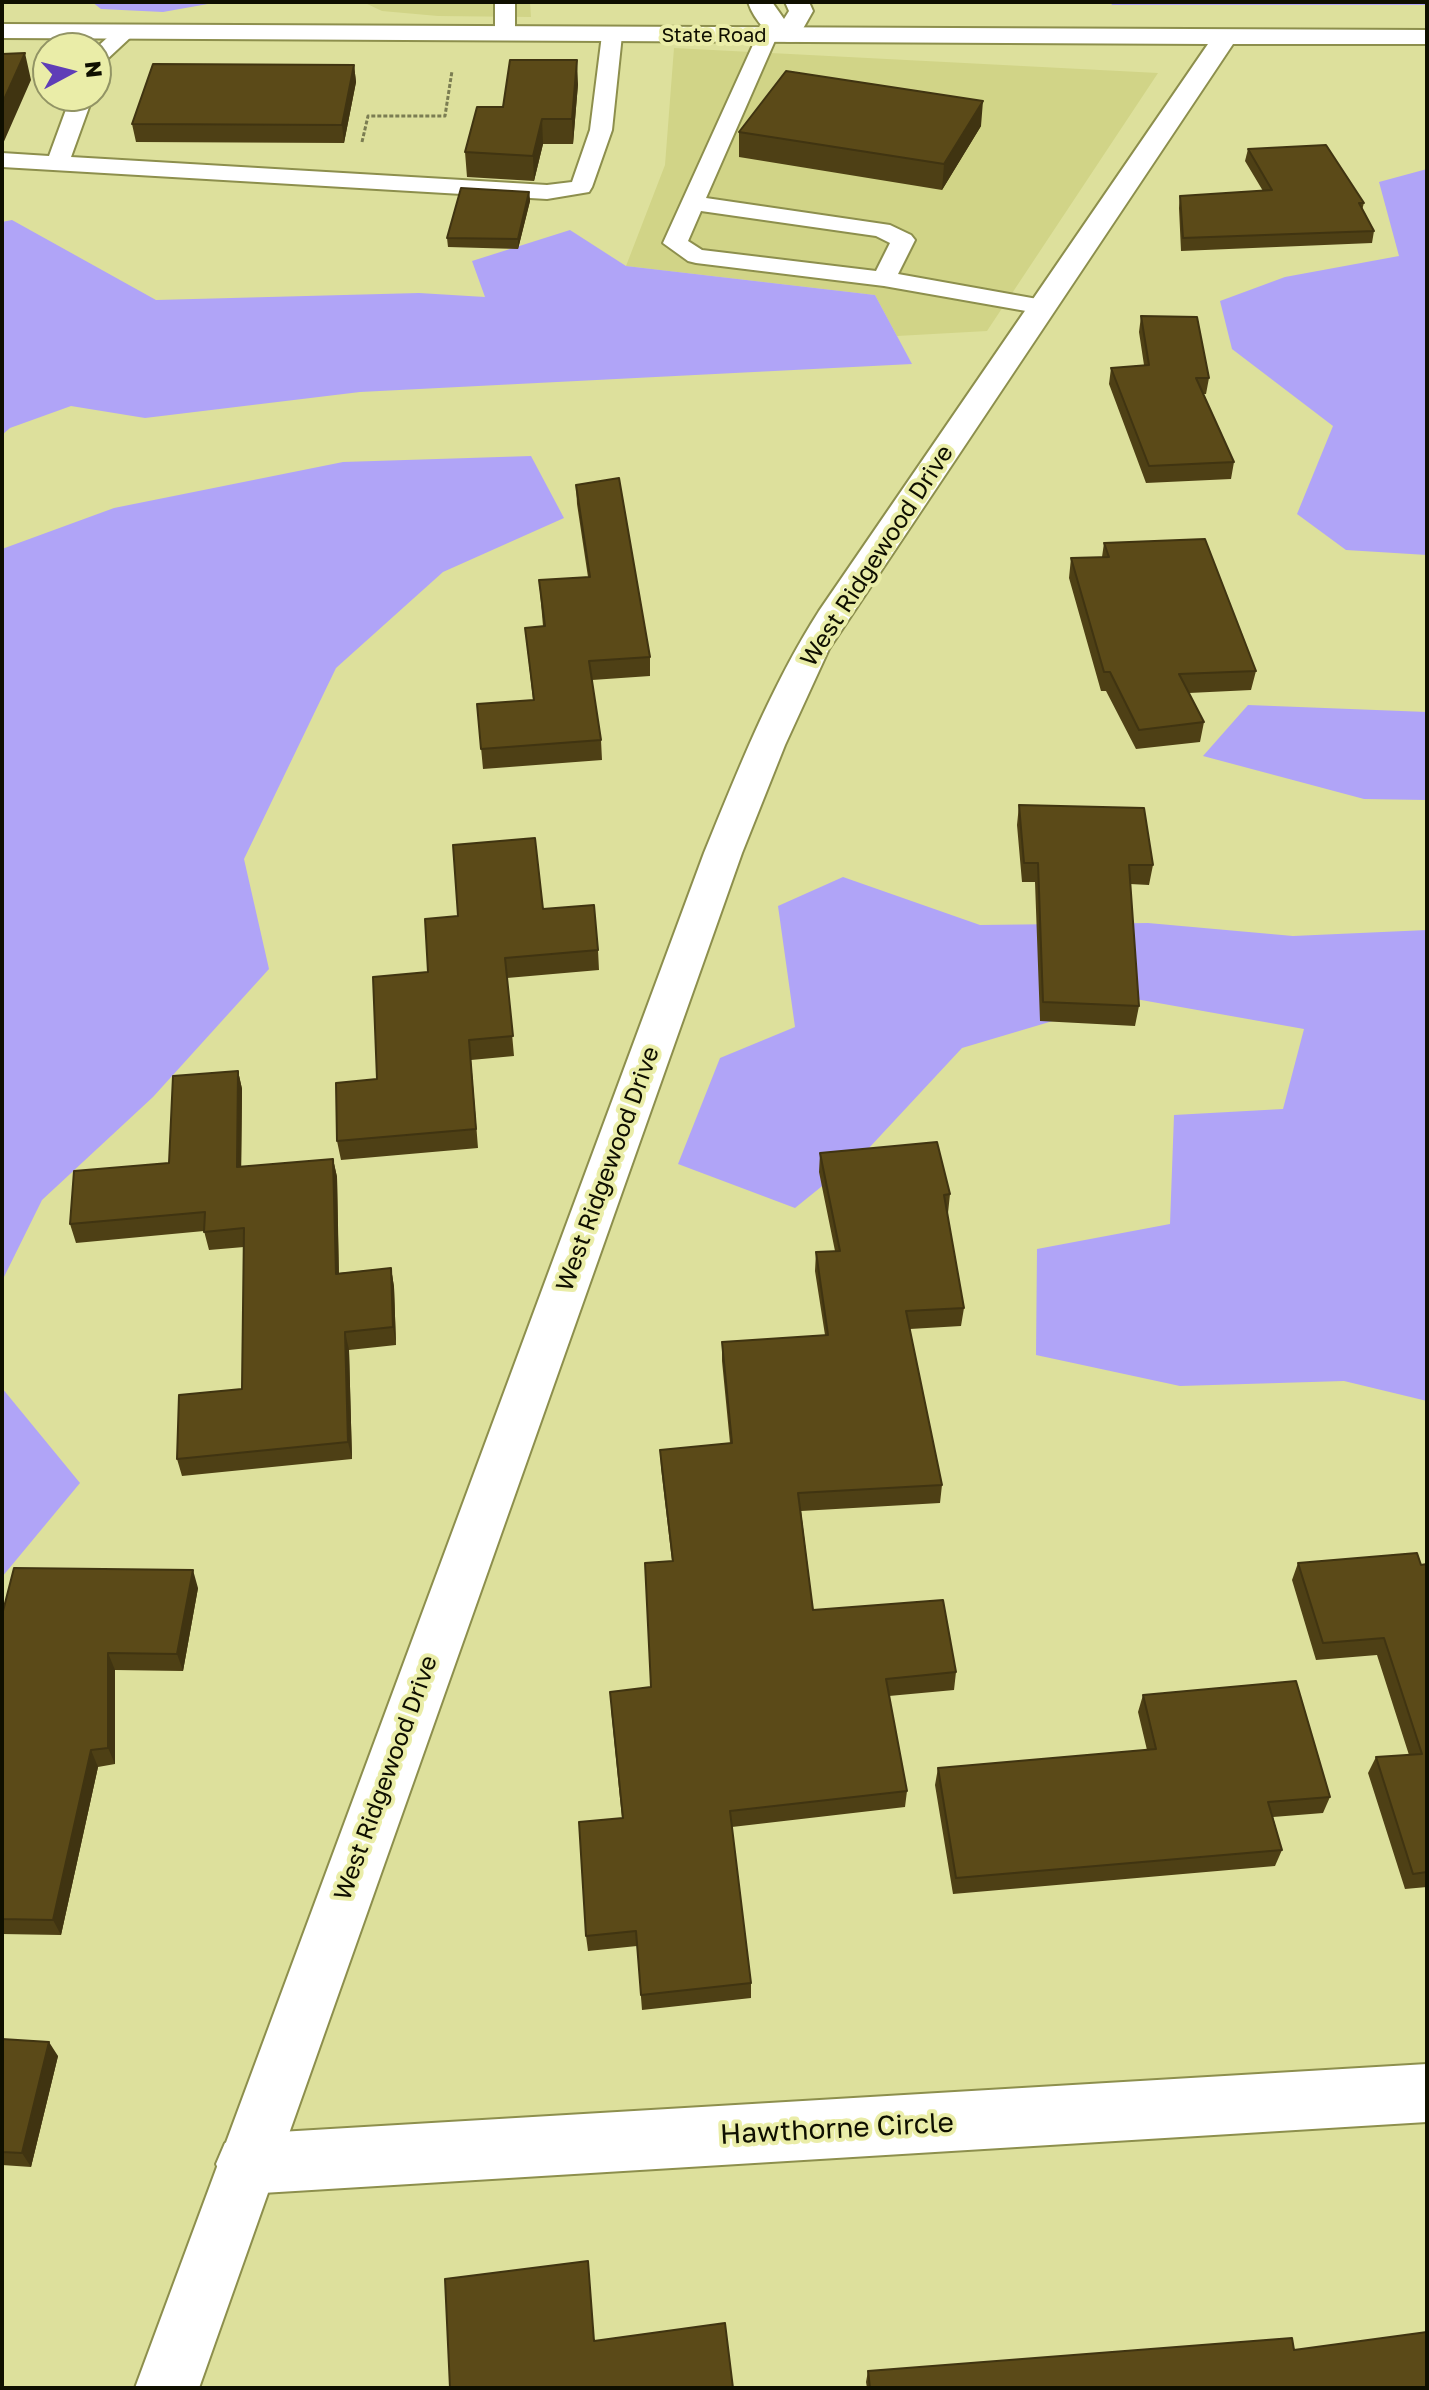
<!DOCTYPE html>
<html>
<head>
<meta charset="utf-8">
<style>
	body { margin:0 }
	#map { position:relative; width:1429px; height:2390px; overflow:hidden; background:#dde09c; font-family:"Golos Text",sans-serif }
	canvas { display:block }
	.frame { position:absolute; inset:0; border:4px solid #0f0f00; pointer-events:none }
	.north { position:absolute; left:32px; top:32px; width:80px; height:80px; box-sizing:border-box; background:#eaeda8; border:2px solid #929465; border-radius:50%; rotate:83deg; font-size:22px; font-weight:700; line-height:32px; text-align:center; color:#0f0f00 }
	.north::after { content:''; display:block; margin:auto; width:28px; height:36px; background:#5f3eb7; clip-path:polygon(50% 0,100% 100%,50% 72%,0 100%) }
</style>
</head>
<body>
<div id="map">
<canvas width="1429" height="2390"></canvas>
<div class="frame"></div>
<div class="north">N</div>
</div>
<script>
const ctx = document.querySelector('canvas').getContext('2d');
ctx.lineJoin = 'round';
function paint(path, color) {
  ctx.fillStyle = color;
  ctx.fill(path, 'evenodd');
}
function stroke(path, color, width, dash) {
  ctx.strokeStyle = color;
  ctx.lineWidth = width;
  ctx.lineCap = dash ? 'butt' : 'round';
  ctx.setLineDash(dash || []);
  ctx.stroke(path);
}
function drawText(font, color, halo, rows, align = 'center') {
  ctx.font = font + ' "Golos Text",sans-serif';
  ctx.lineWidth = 8;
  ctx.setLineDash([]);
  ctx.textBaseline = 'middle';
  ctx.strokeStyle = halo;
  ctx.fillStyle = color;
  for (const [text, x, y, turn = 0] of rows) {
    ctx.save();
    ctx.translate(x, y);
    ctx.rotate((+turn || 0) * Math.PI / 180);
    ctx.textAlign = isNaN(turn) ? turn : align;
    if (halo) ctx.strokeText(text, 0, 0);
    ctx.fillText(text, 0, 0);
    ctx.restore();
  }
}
paint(new Path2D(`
	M363,2H530L531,17L438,16L382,11Z
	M674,48L1158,73L987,331L897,336L875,295L626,266L665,165Z`), '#d1d487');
paint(new Path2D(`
	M92,2H219L163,12L101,9Z
	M1110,2H1427V5H1112Z
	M1427,169V555L1346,550L1297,514L1333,426L1232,349L1220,301L1285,277L1399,256L1379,182Z
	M12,220L156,300L419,293L485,297L472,261L570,230L626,266L875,295L912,364L360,392L145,418L71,406L10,428L2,435V222Z
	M531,456L564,518L443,572L336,668L244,859L269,969L153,1097L42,1200L2,1281V549L114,508L343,462Z
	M1248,705L1427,712V800L1364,799L1203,756Z
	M843,877L980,925L1148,923L1293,936L1427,930V1401L1344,1381L1180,1386L1036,1355L1037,1249L1170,1224L1174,1115L1283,1109L1304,1029L1130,998L962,1048L868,1149L795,1208L678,1164L720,1058L795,1027L778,906Z
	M2,1388L80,1483L2,1577Z`), '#b0a4f7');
const lane = new Path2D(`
	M495,2H515V35L512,39H498L495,35Z
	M125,26L135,32L132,36L103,63L96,65V48L118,28Z
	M612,29L622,35L612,130L592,187L589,192L547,199L2,167V153L49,156L71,96H93L71,157L547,185L572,182L590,130L602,35Z
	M767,30L777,36L706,198L890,225L911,235L915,240L898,274L1043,300L1051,302L1055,307L1051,312L1043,314L884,286L696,263L688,261L663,243L757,36ZM701,211L876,236L890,243L876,271L702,250L688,241Z`);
const street = new Path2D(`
	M748,2H772L784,19L789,11L785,2H809L813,11L796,41C775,46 754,21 748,2Z
	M1427,2064V2122L246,2194L225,2185L216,2164L225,2143L246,2134Z`);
const secondary = new Path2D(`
	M2,24L1427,30V44H1233L829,649L785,745L742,853L199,2388H135L704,853C738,770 771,686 819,611L1208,44L2,38Z`);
stroke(lane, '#8d8f4d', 4);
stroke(street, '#8d8f4d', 4);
stroke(secondary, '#8d8f4d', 4);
stroke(new Path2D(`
	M362,142L368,116H445L452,71`), '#7b7d52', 3, [4, 2]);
paint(lane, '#fff');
paint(street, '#fff');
paint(secondary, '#fff');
paint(new Path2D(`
	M354,65L356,82L344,143L136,142L132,124Z
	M578,84L573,144H543L534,181L467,177L465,152L503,107Z
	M981,126L942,190L739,157V132Z
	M1248,149L1364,203L1362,210L1374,231L1372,243L1181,251L1179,208L1180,196L1263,191L1245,161Z
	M529,192L530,201L518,249L448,247L447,238Z
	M1141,316L1209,378L1206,394H1203L1234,462L1231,479L1146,483L1109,384L1111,368L1144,365L1139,332Z
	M576,485L650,657V676L592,680L601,740L602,760L483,769L477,704L533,700L525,628L543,626L539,580L588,577L577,504Z
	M1104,543L1256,671L1251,690L1189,693L1204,722L1200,742L1136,749L1106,691H1101L1069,578L1071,558L1102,557Z
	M1019,805L1153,865L1149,885L1130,884L1139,1006L1135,1026L1040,1021L1035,882H1022L1017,825Z
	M543,909L598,950L599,970L507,978L514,1056L471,1060L478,1148L341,1160L337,1141L377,1079L428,972Z
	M238,1071L242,1089L241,1167L333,1159L337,1177L339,1273L391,1268L394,1287L396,1345L349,1350L352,1459L182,1476L177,1459L242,1389L244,1247L209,1250L204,1231L76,1243L70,1224L169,1163Z
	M820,1153L950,1194L948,1213H947L964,1308L961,1326L910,1329L942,1485L940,1503L801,1511L813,1610L956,1672L954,1690L889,1696L907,1791L905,1807L732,1827L751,1983V1998L642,2010L637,1946L588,1951L586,1936L622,1818L611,1709L651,1687L672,1561L661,1468L660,1450L730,1443L722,1361V1342L825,1335L815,1271L816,1252L835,1251L819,1172Z
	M1298,1563L1427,1564V1887L1405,1889L1368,1773L1376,1757L1409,1755L1377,1655L1316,1660L1292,1580Z
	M198,1588L183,1671L115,1670V1764L98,1767L61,1935L2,1934V1615Z
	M1143,1695L1330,1797L1323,1813L1273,1817L1282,1850L1275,1866L953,1894L935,1785L938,1768L1147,1750L1138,1712Z
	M2,2039L58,2056L31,2167L2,2165Z
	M1294,2350L1427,2388H867L866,2382L868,2371Z`), '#4e4015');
paint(new Path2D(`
	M25,53L31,80L2,146V104Z
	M577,60L578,84L573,144L572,119Z
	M354,65L356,82L344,143L342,125Z
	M983,101L981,126L942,190L944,164Z
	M542,119L543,144L534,181L533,156Z
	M529,192L530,201L518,249V239Z
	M238,1071L242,1089L241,1186L237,1167Z
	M333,1159L337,1177L339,1292L336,1274Z
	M391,1268L394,1287L396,1345L393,1327Z
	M345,1332L349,1350L352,1459L348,1442Z
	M193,1570L198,1588L183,1671L177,1654Z
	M108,1653L115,1670V1764L108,1748Z
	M91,1750L98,1767L61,1935L53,1920Z
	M49,2042L58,2056L31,2167L22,2153Z`), '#403411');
const building = new Path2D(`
	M25,53L2,104V54Z
	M510,60H577L572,119H542L533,156L465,152L477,107H503Z
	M153,64L354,65L342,125L132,124Z
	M786,71L983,101L944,164L739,132Z
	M1326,145L1364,203H1359L1374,231L1183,238L1180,196L1272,190L1248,149Z
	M461,188L529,192L518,239L447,238Z
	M1141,316L1197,317L1209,378H1196L1234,462L1149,466L1111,368L1149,365Z
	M619,478L650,657L589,661L601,740L481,749L477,704L534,700L525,628L545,626L539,580L590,577L576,485Z
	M1205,539L1256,671L1179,674L1204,722L1139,730L1110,672H1104L1071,558L1109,557L1104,543Z
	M1019,805L1144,808L1153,865H1129L1139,1006L1043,1002L1038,863H1024Z
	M535,838L543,909L594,905L598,950L505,958L513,1036L469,1040L476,1129L337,1141L336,1083L377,1079L373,977L428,972L425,919L458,916L453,845Z
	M238,1071L237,1167L333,1159L336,1274L391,1268L393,1327L345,1332L348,1442L177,1459L179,1395L242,1389L244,1228L204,1232L205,1212L70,1224L74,1171L169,1163L173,1076Z
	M937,1142L950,1194L944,1195L964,1308L906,1311L942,1485L798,1493L813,1610L943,1600L956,1672L886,1679L907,1791L730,1811L751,1983L641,1995L636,1931L586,1936L579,1822L623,1818L610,1692L651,1687L645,1563L673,1561L660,1450L732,1443L722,1342L828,1335L816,1252L840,1251L820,1153Z
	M1417,1553L1421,1565L1427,1564V1872L1413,1874L1376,1757L1422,1754L1384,1638L1323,1643L1298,1563Z
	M14,1568L193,1570L177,1654L108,1653V1748L91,1750L53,1920L2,1919V1615Z
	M1296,1681L1330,1797L1268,1802L1282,1850L956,1878L938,1768L1156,1749L1143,1695Z
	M2,2039L49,2042L22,2153L2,2152Z
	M588,2261L594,2341L725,2323L733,2388H450L445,2279Z
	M1427,2332V2388H870L868,2371L1292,2338L1294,2350Z`);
paint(building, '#5b4a18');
stroke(building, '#403411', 2);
drawText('20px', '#0f0f00', '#eaeda8', [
	["State Road",714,36]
]);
drawText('24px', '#0f0f00', '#eaeda8', [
	["West Ridgewood Drive",877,556,-57],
	["West Ridgewood Drive",608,1169,-70],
	["West Ridgewood Drive",386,1778,-70]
]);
drawText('28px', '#0f0f00', '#eaeda8', [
	["Hawthorne Circle",837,2129,-3]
]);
</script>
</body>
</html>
